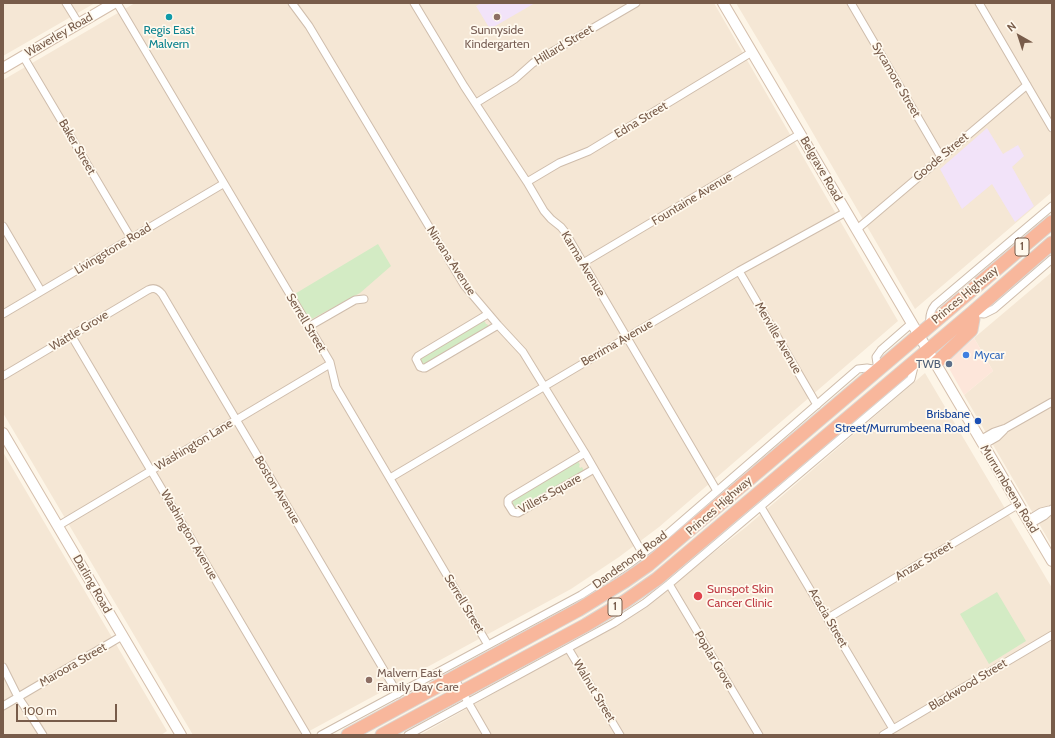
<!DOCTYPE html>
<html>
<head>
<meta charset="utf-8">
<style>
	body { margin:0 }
	#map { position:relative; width:1055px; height:738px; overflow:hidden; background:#fdf5e7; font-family:Cabin,sans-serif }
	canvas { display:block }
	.frame { position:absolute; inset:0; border:4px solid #785c4a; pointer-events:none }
	.north { position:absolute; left:999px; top:16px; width:40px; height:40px; -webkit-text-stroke:3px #fff9ee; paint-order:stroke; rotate:321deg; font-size:11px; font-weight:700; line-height:16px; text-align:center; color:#785c4a }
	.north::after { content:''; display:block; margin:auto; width:14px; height:18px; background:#785c4a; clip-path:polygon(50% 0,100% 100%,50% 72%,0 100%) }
	.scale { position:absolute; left:16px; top:704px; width:101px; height:18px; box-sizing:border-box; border:2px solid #785c4a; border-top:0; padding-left:5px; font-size:12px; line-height:14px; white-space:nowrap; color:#785c4a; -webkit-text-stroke:3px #fff9ee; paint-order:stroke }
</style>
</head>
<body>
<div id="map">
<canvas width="1055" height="738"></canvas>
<div class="frame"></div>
<div class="north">N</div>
<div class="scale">100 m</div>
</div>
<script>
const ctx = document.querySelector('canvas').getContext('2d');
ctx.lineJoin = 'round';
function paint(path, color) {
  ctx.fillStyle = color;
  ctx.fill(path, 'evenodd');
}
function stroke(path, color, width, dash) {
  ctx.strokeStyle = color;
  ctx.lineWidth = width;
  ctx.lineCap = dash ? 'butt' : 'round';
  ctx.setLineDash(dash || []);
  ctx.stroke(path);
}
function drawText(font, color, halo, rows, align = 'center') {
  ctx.font = font + ' Cabin,sans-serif';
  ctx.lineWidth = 3.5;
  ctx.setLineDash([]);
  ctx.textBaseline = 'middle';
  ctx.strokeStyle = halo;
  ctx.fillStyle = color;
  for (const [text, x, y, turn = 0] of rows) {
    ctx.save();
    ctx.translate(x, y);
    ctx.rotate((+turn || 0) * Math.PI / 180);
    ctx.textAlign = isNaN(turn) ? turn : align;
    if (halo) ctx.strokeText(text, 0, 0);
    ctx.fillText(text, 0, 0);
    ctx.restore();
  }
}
paint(new Path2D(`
	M3,3H95L3,56Z
	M135,3H714L898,321L659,527L619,557L571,589L302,735H193L3,413V80Z
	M736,3H1052V192L915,309L785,85Z
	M1052,272V546L964,395L993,371L974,338Z
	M925,373L1052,588V735H420L637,613L746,527Z
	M3,452L167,731L161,735H3Z`), '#f5e7d5');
paint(new Path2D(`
	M974,338L993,371L964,395L946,363Z`), '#fde6da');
paint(new Path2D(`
	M481,3H535L490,29L476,6Z
	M987,128L1003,154L1018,145L1024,156L1012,167L1034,206L1015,222L992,184L962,209L940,169Z`), '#f2e3f9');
paint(new Path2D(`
	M378,244L391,266L360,293L308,321L293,295Z
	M484,320L486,324H487L490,327L423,365L419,361L420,358Z
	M578,461L580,465L579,466L580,468L582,467L584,471L518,510L514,508L512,504L513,500Z
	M997,592L1026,641L989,664L960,614Z`), '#d3ebc4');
const street = new Path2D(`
	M66,3L79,24
	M117,3L330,362L336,387L488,645
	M292,3L309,26L464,285L498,325L523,352L585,453L643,554
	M414,3L464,86L527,182L544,211L551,219L561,227L565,232L717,491
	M851,3L941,157
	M979,3L1052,128
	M23,56L131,238
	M476,103L515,79L533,63L636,3
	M527,182L559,163L589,151L752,52
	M3,226L41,291
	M856,230L1027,85
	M583,263L800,134
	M739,271L817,405
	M972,313L984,314L994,309L1052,259
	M3,314L223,184
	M488,314L418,356L416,359L420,367L423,368H425L498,325
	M930,324C929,316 930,311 935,305L1052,206
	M308,327L355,300L364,299
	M71,335L307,735
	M3,376L148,290C154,287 158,289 162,294L398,694
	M980,440L994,432L1006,428L1052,402
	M983,445L997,437L1004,430
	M585,453L510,498L508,500V504L513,512L518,513L594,469
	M390,478L739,271L846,212
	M761,507L893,729
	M1028,520L1041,512L1049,510
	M1030,524L1044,516L1052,509
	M58,526L330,364
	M669,584L759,735
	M828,618L1019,504
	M568,648L620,735
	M3,667L18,697L33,719L43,735
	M453,676L487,735
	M3,706L122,636
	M321,735L581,595L629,564L656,544L858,369L867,368L878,370L876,357L881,350L912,323
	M408,735L614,623L645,603L669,584L911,379L915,363
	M883,735L1052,635`);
const secondary = new Path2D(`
	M723,3L1052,561
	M3,68L114,3
	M3,433L181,735`);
const highway = new Path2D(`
	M936,363L971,330L973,319L972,313
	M348,735L578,610L625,581L648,565L1052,222
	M382,735L586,625L624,602L657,579L972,313L1052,243`);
stroke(street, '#cfbdac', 9);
stroke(secondary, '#d5bfac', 12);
stroke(highway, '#dcd5d0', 15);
stroke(street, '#fff', 7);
stroke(secondary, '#fff', 10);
stroke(highway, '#f8b79c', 13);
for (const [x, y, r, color] of [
	[169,17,4,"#0f9aa8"],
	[497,17,4,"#8d6e63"],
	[966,355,4,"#3f7fe0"],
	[949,364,4,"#5c6f8a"],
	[978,421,4,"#1a4fb4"],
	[698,596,5,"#e0444e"],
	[369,680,4,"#8d6e63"]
]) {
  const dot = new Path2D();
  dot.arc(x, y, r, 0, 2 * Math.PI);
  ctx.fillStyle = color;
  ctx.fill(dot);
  stroke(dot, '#fff9ee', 1.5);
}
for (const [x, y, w] of [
	[1022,247,14],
	[615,607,14]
]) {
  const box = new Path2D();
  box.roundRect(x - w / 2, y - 9, w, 18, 3);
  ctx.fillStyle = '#fff9ee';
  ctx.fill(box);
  stroke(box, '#785c4a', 1);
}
drawText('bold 11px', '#785c4a', null, [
	["1",1022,247],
	["1",615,607]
]);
drawText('12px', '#0d838f', '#fff9ee', [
	["Regis East",169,30],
	["Malvern",169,44]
]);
drawText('12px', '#785e54', '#fff9ee', [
	["Sunnyside",497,30],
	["Kindergarten",497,44],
	["Malvern East",377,673,"left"],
	["Family Day Care",377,687,"left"]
]);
drawText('12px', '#785c4a', '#fff9ee', [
	["Waverley Road",59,35,-30],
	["Hillard Street",564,45,-31],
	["Sycamore Street",896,80,60],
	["Edna Street",641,120,-31],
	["Baker Street",77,147,60],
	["Goode Street",941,157,-40],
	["Belgrave Road",821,169,60],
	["Fountaine Avenue",692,199,-31],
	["Livingstone Road",113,249,-31],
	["Nirvana Avenue",451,261,57],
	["Karma Avenue",583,264,59],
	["Princes Highway",965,295,-40],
	["Serrell Street",306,323,59],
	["Wattle Grove",79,331,-31],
	["Merville Avenue",778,338,60],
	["Berrima Avenue",617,343,-30],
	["Washington Lane",194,445,-31],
	["Murrumbeena Road",1009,489,59],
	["Boston Avenue",277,490,59],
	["Villers Square",550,494,-29],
	["Princes Highway",719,506,-41],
	["Washington Avenue",189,535,60],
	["Dandenong Road",630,560,-36],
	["Anzac Street",924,561,-31],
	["Darling Road",92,584,60],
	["Serrell Street",464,604,59],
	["Acacia Street",828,618,60],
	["Poplar Grove",714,660,59],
	["Maroora Street",73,665,-30],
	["Blackwood Street",968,685,-31],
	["Walnut Street",594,691,59]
]);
drawText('12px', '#366cbe', '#fff9ee', [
	["Mycar",974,355]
], 'left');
drawText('12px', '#4e5e75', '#fff9ee', [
	["TWB",941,364]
], 'right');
drawText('12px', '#164399', '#fff9ee', [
	["Brisbane",970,414],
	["Street/Murrumbeena Road",970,428]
], 'right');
drawText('12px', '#be3a42', '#fff9ee', [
	["Sunspot Skin",707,589],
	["Cancer Clinic",707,603]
], 'left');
</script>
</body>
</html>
